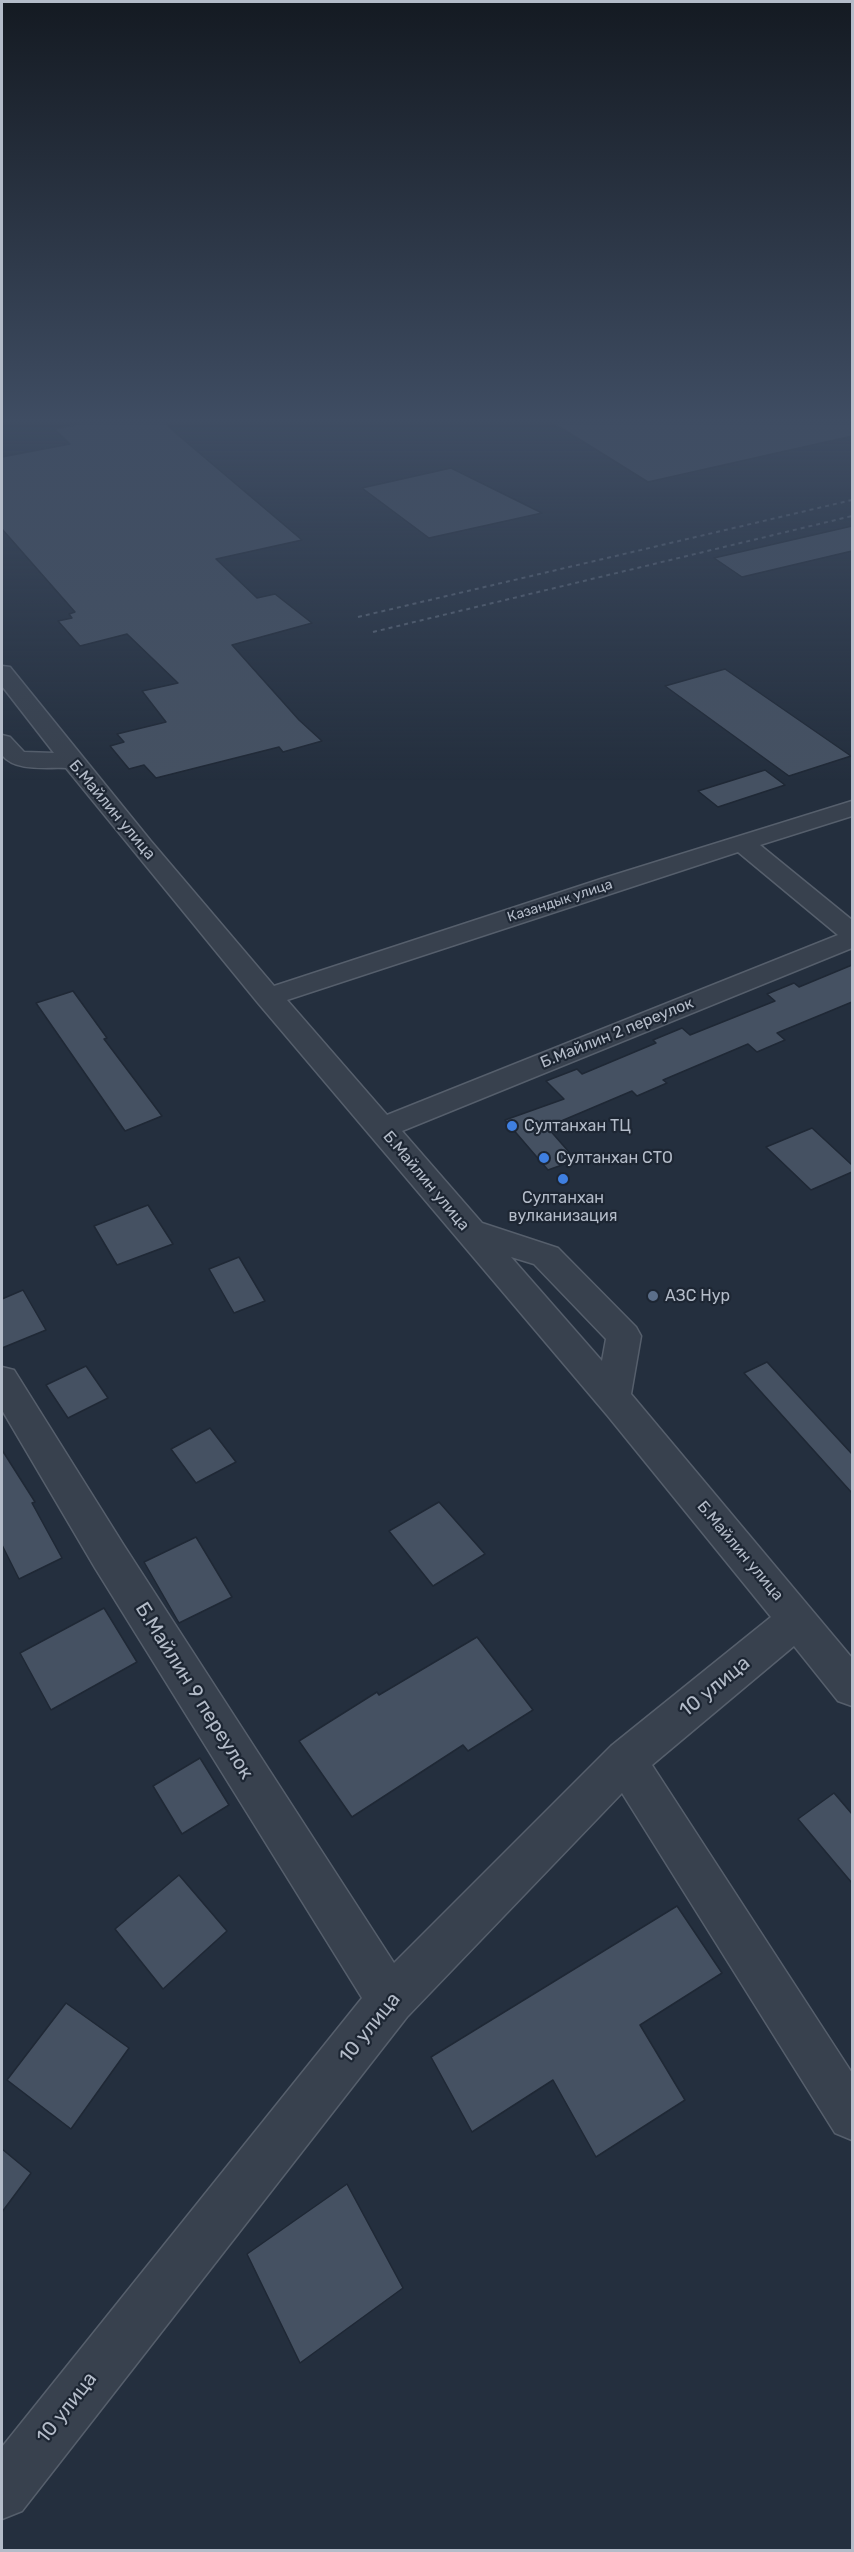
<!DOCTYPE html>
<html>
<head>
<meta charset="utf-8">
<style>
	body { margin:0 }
	#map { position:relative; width:854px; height:2552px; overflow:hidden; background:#242f3e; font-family:Rubik,sans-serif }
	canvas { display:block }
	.frame { position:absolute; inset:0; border:3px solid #b4bcc9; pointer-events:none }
</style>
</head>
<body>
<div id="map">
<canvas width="854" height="2552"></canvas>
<div class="frame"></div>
</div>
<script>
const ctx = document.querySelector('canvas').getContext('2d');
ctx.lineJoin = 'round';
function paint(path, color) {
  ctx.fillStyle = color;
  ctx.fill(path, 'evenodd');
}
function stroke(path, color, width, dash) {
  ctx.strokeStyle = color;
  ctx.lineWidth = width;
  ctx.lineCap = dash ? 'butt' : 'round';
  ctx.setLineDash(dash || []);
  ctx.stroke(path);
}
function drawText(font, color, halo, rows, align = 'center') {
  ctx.font = font + ' Rubik,sans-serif';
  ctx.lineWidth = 4.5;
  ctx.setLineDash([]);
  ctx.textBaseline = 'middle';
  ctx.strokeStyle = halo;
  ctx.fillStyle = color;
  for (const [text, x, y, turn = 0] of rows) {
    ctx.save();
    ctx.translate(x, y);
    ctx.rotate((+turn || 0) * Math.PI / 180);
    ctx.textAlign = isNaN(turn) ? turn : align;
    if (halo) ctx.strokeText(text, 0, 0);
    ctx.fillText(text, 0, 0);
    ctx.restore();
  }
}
const building = new Path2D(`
	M82,424H165L302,540L216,559L257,598L275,594L312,623L232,645L299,720L322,741L283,752L279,747L156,778L144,765L129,769L110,746L124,742L117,734L166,722L142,691L178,683L127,634L80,646L58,621L72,618L69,614L75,612L2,529V457L70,444L55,429Z
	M555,424H852V436L648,482Z
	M451,468L542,513L429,538L362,488Z
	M852,526V551L742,577L714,558Z
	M725,669L851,756L789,776L665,686Z
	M765,770L785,785L718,807L698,791Z
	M852,965V1002L777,1033L785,1040L757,1052L748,1044L663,1080L667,1083L637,1096L632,1091L547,1127L576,1160L548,1170L505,1120L564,1099L546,1081L577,1069L582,1074L656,1043L653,1040L682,1028L690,1035L775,1001L767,994L794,983L799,987Z
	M73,991L107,1038L104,1039L162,1116L125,1131L36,1003Z
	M812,1128L852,1165V1172L811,1190L766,1147Z
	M148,1205L173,1244L117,1265L94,1226Z
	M239,1257L265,1301L234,1313L209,1269Z
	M23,1290L46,1330L2,1348V1299Z
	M767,1362L852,1454V1493L744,1373Z
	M86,1366L108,1398L68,1418L46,1385Z
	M210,1428L236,1462L196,1483L171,1449Z
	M2,1450L35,1502L32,1503L62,1558L19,1579L2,1545Z
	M439,1502L485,1554L433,1586L389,1531Z
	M196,1537L232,1597L179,1623L144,1562Z
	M104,1608L137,1662L51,1710L20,1653Z
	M477,1637L533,1710L468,1751L463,1745L352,1817L299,1741L377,1692L379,1695Z
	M200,1758L229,1805L182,1834L153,1786Z
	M834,1793L852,1814V1883L798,1819Z
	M179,1875L227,1931L163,1989L115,1929Z
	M677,1906L722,1973L640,2025L685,2100L596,2157L553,2080L472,2132L431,2057Z
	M66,2003L129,2048L71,2129L7,2080Z
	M2,2149L31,2173L2,2212Z
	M347,2184L403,2288L300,2363L247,2254Z`);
paint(building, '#455162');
stroke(building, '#1f2835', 1.5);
const minor = new Path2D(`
	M2,666L10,667L150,840L274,986L601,879L852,801V816L760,845L852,920V948L402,1131L482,1223L558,1248L636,1327L641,1336L631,1394L852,1658V1706L838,1701L794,1646L652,1765L852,2073V2140L835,2133L622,1793L407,2017L22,2511L2,2519V2447L362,1998L95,1568L2,1410V1367L14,1370L123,1544L394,1963L611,1746L771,1617L607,1415L258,1003L66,768C45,767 16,772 2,755V735L10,737L24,752L54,753L2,686ZM738,852L838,935L387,1115L287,1000ZM511,1257L534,1264L606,1339L602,1361Z`);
stroke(minor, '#565f6c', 3);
paint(minor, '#38414e');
stroke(new Path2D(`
	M358,617L852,500
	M373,632L852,516`), '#5a6575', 2, [4, 4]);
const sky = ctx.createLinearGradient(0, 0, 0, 781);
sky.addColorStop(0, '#141a22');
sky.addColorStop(0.54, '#3f4d63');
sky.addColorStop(1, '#3f4d6300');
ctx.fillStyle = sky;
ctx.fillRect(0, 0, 854, 781);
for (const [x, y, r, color] of [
	[512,1126,6,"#3f7fe0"],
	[544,1158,6,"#3f7fe0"],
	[563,1179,6,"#3f7fe0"],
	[653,1296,6,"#5c6f8a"]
]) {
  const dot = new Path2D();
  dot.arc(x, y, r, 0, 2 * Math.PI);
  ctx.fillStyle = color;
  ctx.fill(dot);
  stroke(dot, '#1d2633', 2);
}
drawText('14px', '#b4bcc9', '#1d2633', [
	["Казандык улица",560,901,-18]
]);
drawText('16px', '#b4bcc9', '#1d2633', [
	["Б.Майлин улица",112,810,50],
	["Б.Майлин 2 переулок",617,1033,-22],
	["Б.Майлин улица",426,1181,50],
	["Б.Майлин улица",740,1551,50]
]);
drawText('16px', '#b4bcc9', '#1d2633', [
	["Султанхан ТЦ",524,1126],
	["Султанхан СТО",556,1158],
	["Султанхан",563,1198,"center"],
	["вулканизация",563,1216,"center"],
	["АЗС Нур",665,1296]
], 'left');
drawText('20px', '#b4bcc9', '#1d2633', [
	["10 улица",715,1687,-39],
	["Б.Майлин 9 переулок",194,1691,58],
	["10 улица",370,2028,-51],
	["10 улица",67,2408,-52]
]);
</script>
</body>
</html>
